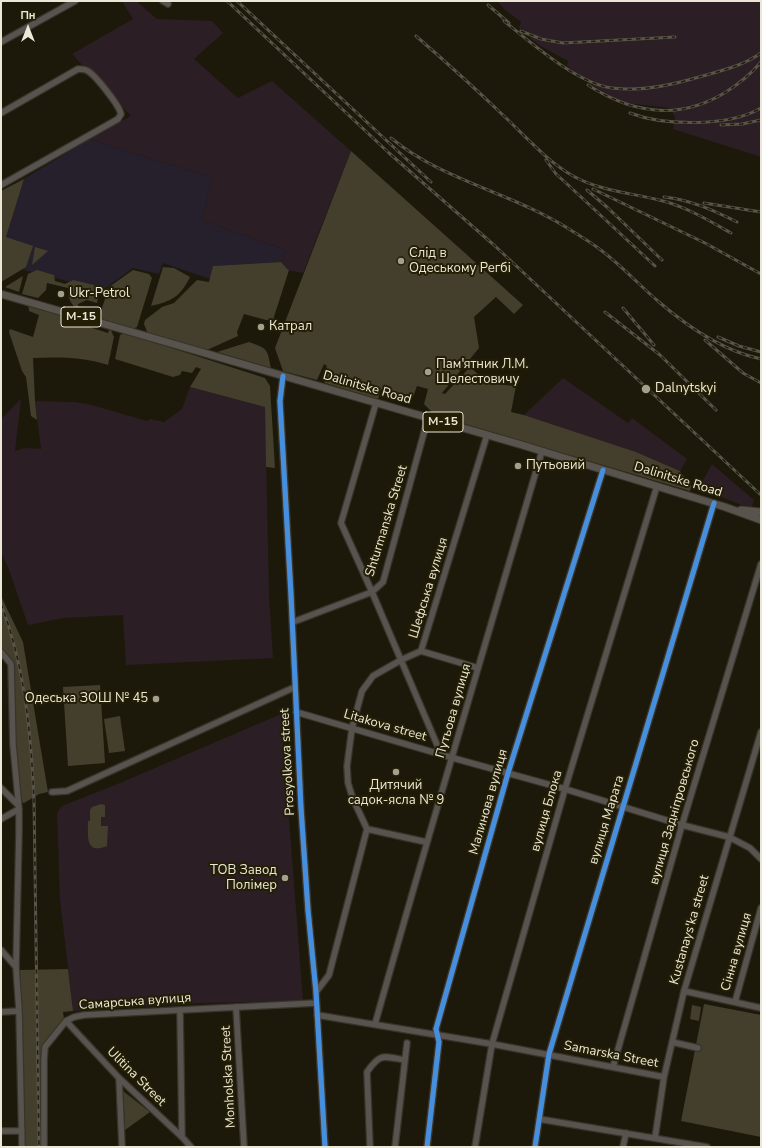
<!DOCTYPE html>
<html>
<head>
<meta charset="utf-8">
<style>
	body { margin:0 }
	#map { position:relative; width:762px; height:1148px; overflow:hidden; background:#1c190b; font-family:"Nunito Sans",sans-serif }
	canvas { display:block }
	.frame { position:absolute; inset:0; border:2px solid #ebe8d8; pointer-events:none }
	.north { position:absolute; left:8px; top:8px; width:40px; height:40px; -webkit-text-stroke:3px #231e04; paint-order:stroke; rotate:0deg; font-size:11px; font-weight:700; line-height:16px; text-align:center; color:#ebe8d8 }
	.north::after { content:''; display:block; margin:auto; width:14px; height:18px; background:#ebe8d8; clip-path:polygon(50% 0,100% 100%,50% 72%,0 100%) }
</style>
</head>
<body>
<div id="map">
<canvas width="762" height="1148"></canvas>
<div class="frame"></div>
<div class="north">Пн</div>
</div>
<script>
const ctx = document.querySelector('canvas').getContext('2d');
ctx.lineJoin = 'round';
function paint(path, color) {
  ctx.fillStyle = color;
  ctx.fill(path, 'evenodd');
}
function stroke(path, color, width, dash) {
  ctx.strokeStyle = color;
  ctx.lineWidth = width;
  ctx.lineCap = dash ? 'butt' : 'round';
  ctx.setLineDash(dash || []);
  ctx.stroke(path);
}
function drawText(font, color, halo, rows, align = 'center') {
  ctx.font = font + ' "Nunito Sans",sans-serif';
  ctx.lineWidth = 4;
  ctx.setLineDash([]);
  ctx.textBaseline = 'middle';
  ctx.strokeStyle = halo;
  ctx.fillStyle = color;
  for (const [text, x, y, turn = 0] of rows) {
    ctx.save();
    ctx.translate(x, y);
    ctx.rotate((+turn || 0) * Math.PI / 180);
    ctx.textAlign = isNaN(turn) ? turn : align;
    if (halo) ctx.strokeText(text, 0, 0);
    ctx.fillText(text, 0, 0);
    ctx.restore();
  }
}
paint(new Path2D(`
	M89,139L213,178L201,220L286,250L281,262L214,266L210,279L163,263L159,274L133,268L103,290L1,264V253L24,179Z`), '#26202c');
paint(new Path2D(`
	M122,1H136L157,19L212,21L223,33L194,59L238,98L272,81L351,151L303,273L287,270L281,262L286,250L201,220L213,178L89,139L131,116L72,54L133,19Z
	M497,1H761V157L673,129L675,117L670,108L627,103L614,98L594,86L567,66L568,61L539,45L530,38L532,33L519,28L521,22L504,9Z
	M563,378L628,423L632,418L687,459L680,471L636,452L524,415Z
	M190,387L265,407L269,595L273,658L126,665L123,615L63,618L28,625L8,567L1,552V419L21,399L15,451L25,448L41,449L35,401L73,402L88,404L147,421L150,419L164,422L182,409Z
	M712,464L754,500L751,509L699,488Z
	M281,714L303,1001L203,1003L73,1011L60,899L57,813L62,806L120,783Z`), '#2c1e25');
paint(new Path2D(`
	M351,151L523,305L514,314L496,297L474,317L479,348L442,393L445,394L470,367C487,383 492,384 516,386L511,412L524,415L636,452L680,471L691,486L690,491L435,415L424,404L428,389L417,386L413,397L381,389L378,399L325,383L323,379L327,366L324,364L317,380L283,371L275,348Z
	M24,179L6,237L33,246L26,267L1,282V191Z
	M35,247L48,251L32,265Z
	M281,262L287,269L289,270L273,320H266L244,314L237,332L238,336L207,350L148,334L144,324L145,320L162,307L174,303L197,280L209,282L213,266Z
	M163,267L174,268L190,277C180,297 172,301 151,306Z
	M37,270L54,275L55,281L65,284L73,280L98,286L100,288L97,303L87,300L78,304V306L92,309L89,314C80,316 72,306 69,298C68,295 68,291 68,288L47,283L46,290L38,298L22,294L28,274Z
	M133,270L149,274L152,278L137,327L133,329L102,321L101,311L109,287Z
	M23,276L19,292L5,287Z
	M28,303L80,318V324L108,333L110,328L114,337L108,365C83,357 59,357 33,358L35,401L37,420L31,416L26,377L22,371L9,332L10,329L33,337L39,315L29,311Z
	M125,333L265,378L270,386L275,468L266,467L265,407L190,387L201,369L196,367L192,373L182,371L180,375L173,377L115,359L120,335Z
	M249,342C268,349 267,348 271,368L217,352Z
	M1,596L23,642L48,792L39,794L24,803L19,801L16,763L11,663L1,651Z
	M100,685L105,763L68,766L63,687Z
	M120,716L125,751L109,753L104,719Z
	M101,804L105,805V817H101V826H108L107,846C85,855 88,836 88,821H90V810L92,807Z
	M68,969L73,1011L63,1012L64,1019L47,1040L42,1055L43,1147H23L20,970Z
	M704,1004L761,1015V1137L681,1121Z
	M692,1005L701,1007L699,1021L690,1019Z
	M123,1091L150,1112L125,1130Z`), '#433f2c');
const minor = new Path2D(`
	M163,1L168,4
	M1,42L75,1
	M1,113L78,69C82,69 85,69 88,71C96,76 119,105 121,114L118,119L1,185
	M283,376L280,401L291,595L301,808L308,910L316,992L325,1147
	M376,403L341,523L372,592L441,754
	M293,622L372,592L383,582L428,418
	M421,651L478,668
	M1,652L11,664L13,745L19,809V832L16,967L19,1011L22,1147
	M296,712L453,758L565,789L682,825L729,837L750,848L761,859
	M1,788L18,805
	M52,792L67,791L295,687
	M1,819L19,809
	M367,829L426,842
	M1,950L16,967
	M684,991L761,1008
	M316,992L329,975L367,829L353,799L348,783L347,766L352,728L362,691L373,676L401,660L421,651L487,435
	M735,1002L761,908
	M236,1007L244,1147
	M180,1010L182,1137
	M1,1012L19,1011
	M317,1015L492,1044L664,1077
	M66,1021L119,1078L182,1137L191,1147
	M375,1024C429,832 486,642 542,451
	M672,1042L698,1048
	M613,1067L682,825L761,564
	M119,1078L122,1147
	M539,1119L707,1147
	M1,1131H22
	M655,1138L664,1077L684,991L761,732
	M44,1147V1060L45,1047L66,1021L74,1017L84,1015L316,1003
	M370,1147L367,1072C380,1053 383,1056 405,1060
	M395,1147L407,1043
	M427,1147L439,1042L436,1029L508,773L603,470
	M475,1147L492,1044L565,789L657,486
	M535,1147L549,1054L714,503
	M623,1147L626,1133`);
const major = new Path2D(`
	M1,294L522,445L725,507L761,520
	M741,510L761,512`);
stroke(minor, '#373529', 8);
stroke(major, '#373529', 9);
stroke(minor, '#58534f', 5.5);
stroke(major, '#58534c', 7);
const rail = new Path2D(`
	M227,1L389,153L495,246L761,495
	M237,1L431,182
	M488,5L509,23
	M504,21C531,43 578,84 612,88C640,92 672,85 699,77C720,71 743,66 761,53
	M521,31L541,39L563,43L675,37
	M416,36C446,62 477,90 506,118C527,138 549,163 575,177C601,191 631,193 659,200C685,206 708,220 731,233
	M588,85C633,114 679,121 726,92C740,83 751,74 761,62
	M630,113C664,126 729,127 761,108
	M721,125L742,124L761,120
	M391,138C443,181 513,193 569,229C580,236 592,243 602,251C622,266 639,285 659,302C688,327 723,351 761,359
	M546,160L556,174L566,183L655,266
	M593,189L705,243L761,274
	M587,190L608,208L662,260
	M664,197C691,200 713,210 737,222
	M704,203L761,212
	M623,308L654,345
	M605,312L660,355L716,410
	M718,337L739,346L761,352
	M705,340L743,373L761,383
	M1,604C25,667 31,734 34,800L39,1147`);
stroke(rail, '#57544c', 3);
stroke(rail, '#231e04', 1.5, [4.5]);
stroke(new Path2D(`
	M283,376L280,401L291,595L301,808L308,910L316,992L325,1147
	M427,1147L439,1042L436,1029L508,773L603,470
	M535,1147L549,1054L714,503`), '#468fdf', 5);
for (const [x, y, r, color] of [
	[401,261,4,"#a3a090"],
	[61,294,4,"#a3a090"],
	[261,327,4,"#a3a090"],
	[428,372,4,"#a3a090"],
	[646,389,5,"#a3a090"],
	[518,466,4,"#a3a090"],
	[156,699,4,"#a3a090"],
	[396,772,4,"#a3a090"],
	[285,878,4,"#a3a090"]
]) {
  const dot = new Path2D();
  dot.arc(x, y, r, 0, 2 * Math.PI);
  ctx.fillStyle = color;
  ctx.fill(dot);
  stroke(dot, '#231e04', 1.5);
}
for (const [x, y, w] of [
	[81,317,40],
	[443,422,40]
]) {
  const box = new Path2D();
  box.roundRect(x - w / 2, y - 10, w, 20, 3);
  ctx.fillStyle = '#231e04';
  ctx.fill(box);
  stroke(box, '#ebe8d8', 1);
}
drawText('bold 12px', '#ebe8d8', null, [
	["М-15",81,317],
	["М-15",443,422]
]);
drawText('13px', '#ebe8d8', '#231e04', [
	["Слід в",409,254],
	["Одеському Регбі",409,269],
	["Ukr-Petrol",69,294],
	["Катрал",269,327],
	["Пам'ятник Л.М.",436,365],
	["Шелестовичу",436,380],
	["Dalnytskyi",655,389],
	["Путьовий",526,466],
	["Одеська ЗОШ № 45",148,699,"right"],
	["Дитячий",396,786,"center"],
	["садок-ясла № 9",396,801,"center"],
	["ТОВ Завод",277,871,"right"],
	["Полімер",277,886,"right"]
], 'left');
drawText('13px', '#ebe8d8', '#231e04', [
	["Dalinitske Road",367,388,16],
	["Dalinitske Road",678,480,17],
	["Shturmanska Street",387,521,-73],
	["Шефська вулиця",429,588,-73],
	["Путьова вулиця",454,711,-74],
	["Litakova street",385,726,16],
	["Prosyolkova street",288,762,-93],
	["Малинова вулиця",489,802,-74],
	["вулиця Блока",547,811,-74],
	["вулиця Задніпровського",675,812,-74],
	["вулиця Марата",607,820,-73],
	["Kustanays'ka street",690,930,-74],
	["Сінна вулиця",737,952,-74],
	["Самарська вулиця",135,1002,-4],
	["Samarska Street",611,1055,11],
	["Ulitina Street",136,1077,45],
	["Monholska Street",229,1077,-93]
]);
</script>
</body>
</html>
